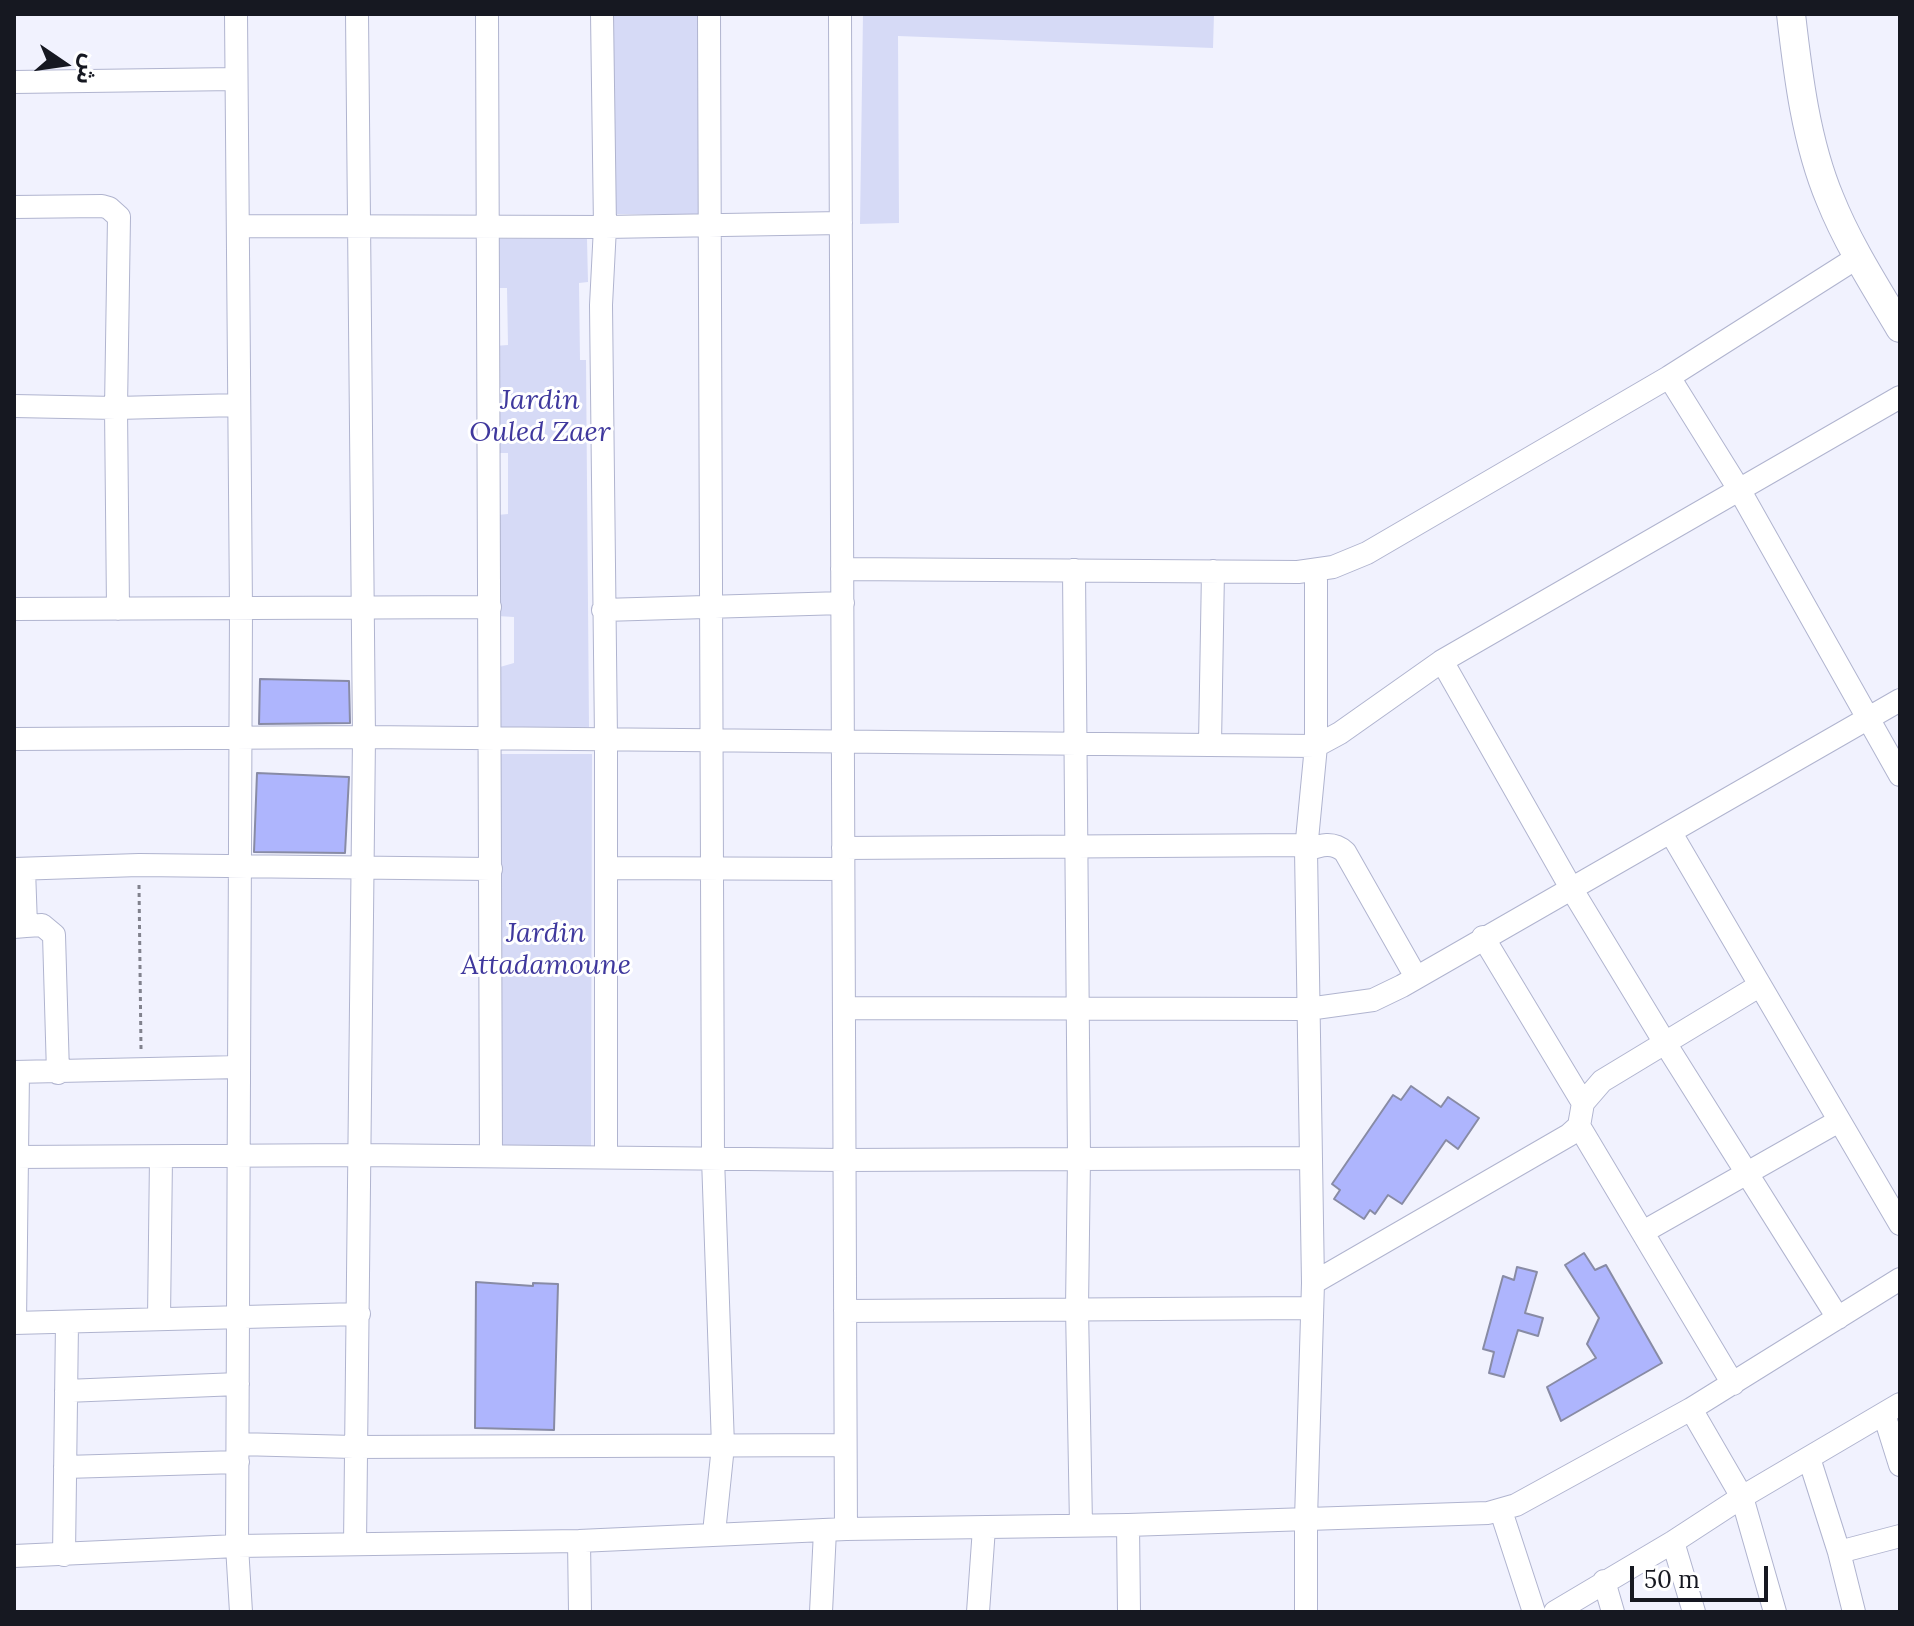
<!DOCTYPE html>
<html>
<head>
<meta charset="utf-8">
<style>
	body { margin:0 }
	#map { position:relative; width:1914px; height:1626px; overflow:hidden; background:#f1f2fe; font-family:Lora,"Noto Sans Arabic",serif }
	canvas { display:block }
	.frame { position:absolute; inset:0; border:16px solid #161821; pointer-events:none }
	.north { position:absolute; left:24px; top:24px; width:80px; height:80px; -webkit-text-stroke:6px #fff; paint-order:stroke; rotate:103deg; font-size:22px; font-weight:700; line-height:32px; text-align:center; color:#161821 }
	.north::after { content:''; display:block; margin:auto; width:28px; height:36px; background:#161821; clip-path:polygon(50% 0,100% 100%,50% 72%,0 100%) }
	.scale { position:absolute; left:1630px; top:1566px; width:138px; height:36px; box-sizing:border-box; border:4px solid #161821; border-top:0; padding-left:10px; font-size:24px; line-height:28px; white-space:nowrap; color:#161821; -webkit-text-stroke:6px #fff; paint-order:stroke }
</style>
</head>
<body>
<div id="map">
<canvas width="1914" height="1626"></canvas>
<div class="frame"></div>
<div class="north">ش</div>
<div class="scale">50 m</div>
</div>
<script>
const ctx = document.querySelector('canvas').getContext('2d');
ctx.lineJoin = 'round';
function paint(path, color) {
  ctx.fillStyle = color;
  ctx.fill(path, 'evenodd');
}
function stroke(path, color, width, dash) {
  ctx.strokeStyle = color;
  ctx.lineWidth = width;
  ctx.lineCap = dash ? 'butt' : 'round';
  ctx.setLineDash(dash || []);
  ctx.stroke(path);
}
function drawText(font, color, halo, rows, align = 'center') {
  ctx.font = font + ' Lora,serif';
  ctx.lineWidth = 6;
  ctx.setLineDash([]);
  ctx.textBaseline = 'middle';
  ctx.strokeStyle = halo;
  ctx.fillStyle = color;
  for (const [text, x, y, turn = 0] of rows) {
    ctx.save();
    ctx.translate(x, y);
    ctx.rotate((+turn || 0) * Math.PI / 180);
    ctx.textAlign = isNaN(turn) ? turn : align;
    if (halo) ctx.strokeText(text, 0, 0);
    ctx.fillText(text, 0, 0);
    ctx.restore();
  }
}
paint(new Path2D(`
	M613,14H699V214H613Z
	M863,14H1214L1213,48L898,36L899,223L860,224Z
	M493,239H587L588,282L579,283L580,360H586L589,727L501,728L500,667L514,663V617L497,616V515L508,514V453H494V346L508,345L507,288H493Z
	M501,754H592L591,1147H499Z`), '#d6daf6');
const building = new Path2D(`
	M260,679L349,681L350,723L259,724Z
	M257,773L349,777L345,853L254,852Z
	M1411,1086L1441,1107L1448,1097L1479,1118L1458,1149L1446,1140L1402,1204L1388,1195L1375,1214L1370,1210L1364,1219L1334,1199L1340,1190L1332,1184L1393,1095L1401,1100Z
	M1584,1253L1595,1270L1606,1265L1662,1363L1561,1421L1547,1387L1596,1358L1587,1344L1599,1318L1565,1265Z
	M1517,1267L1537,1272L1525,1313L1543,1318L1538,1336L1518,1330L1504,1377L1489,1373L1494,1352L1483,1349L1503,1276L1514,1280Z
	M476,1282L533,1286V1283L558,1284L554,1430L475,1428Z`);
paint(building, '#aeb5fd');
stroke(building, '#888ba5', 2);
const minor = new Path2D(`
	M236,14L241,609L237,1546L241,1612
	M487,14L491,1156
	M602,14L605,227L601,305L606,739V1156
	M709,14L713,1158L723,1446L714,1533
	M840,14L846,1529
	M14,82L235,79
	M14,207L102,206L109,208L119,217L116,408L118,609
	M238,226L605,227L841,223
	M1669,377L1740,491L1900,775
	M14,406L116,408L239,405
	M842,569L1298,572L1333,567L1367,553L1669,377L1858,257
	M1074,570L1079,1158L1077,1308L1081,1525
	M14,609L490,607
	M603,610L843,603
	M1442,661L1571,888L1665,1043L1838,1318
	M14,739L364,737L1316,746L1340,733L1442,661L1900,397
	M1210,744L1213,571
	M1671,833L1900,1224
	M843,848L1307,845
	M1306,850C1321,845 1333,841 1345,852L1416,977
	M606,868L843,869
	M14,869L139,865L491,869
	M26,926L42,925L54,935L58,1073
	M14,927L26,926L24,869
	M1483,937L1583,1103
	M844,1008L1308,1009L1373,1000L1402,986L1900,700
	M14,1072L239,1067
	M1579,1126L1583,1103L1602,1081L1759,986
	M14,1157L360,1155L844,1160L1310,1158
	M1643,1232L1839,1121
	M1313,1283L1569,1135L1579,1126L1733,1384
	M845,1311L1312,1308
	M159,1319L161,1157
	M14,1323L359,1314
	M15,1323L18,1072
	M66,1391L238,1384
	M1691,1409L1742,1497L1775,1612
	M1884,1414L1900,1465
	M238,1444L354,1447L845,1445
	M1809,1458L1839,1552L1854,1612
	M65,1467L238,1462
	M1501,1511L1534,1612
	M1128,1525L1129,1612
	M579,1541L580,1612
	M1673,1542L1694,1612
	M355,1544L364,737L357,14
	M1839,1552L1900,1536
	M64,1555L67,1323
	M14,1556L237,1546L579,1541L846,1529L1128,1525L1488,1513L1516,1505L1691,1409L1900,1279
	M1604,1581L1613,1612
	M821,1612L825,1531
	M978,1612L984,1528
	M1306,1612V1519L1313,1283L1306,850L1316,746V570
	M1555,1612L1673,1542L1742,1497L1900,1404`);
const major = new Path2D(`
	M1791,14C1798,75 1806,142 1830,199C1848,244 1875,286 1900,328`);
stroke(minor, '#b0b4cf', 24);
stroke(major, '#b0b4cf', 30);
stroke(new Path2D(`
	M139,885L141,1049`), '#81828d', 3, [4, 4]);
stroke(minor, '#fff', 22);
stroke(major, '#fff', 28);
drawText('italic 28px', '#3f389d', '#fff', [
	["Jardin",540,401],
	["Ouled Zaer",540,433],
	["Jardin",546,934],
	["Attadamoune",546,966]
]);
</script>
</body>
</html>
